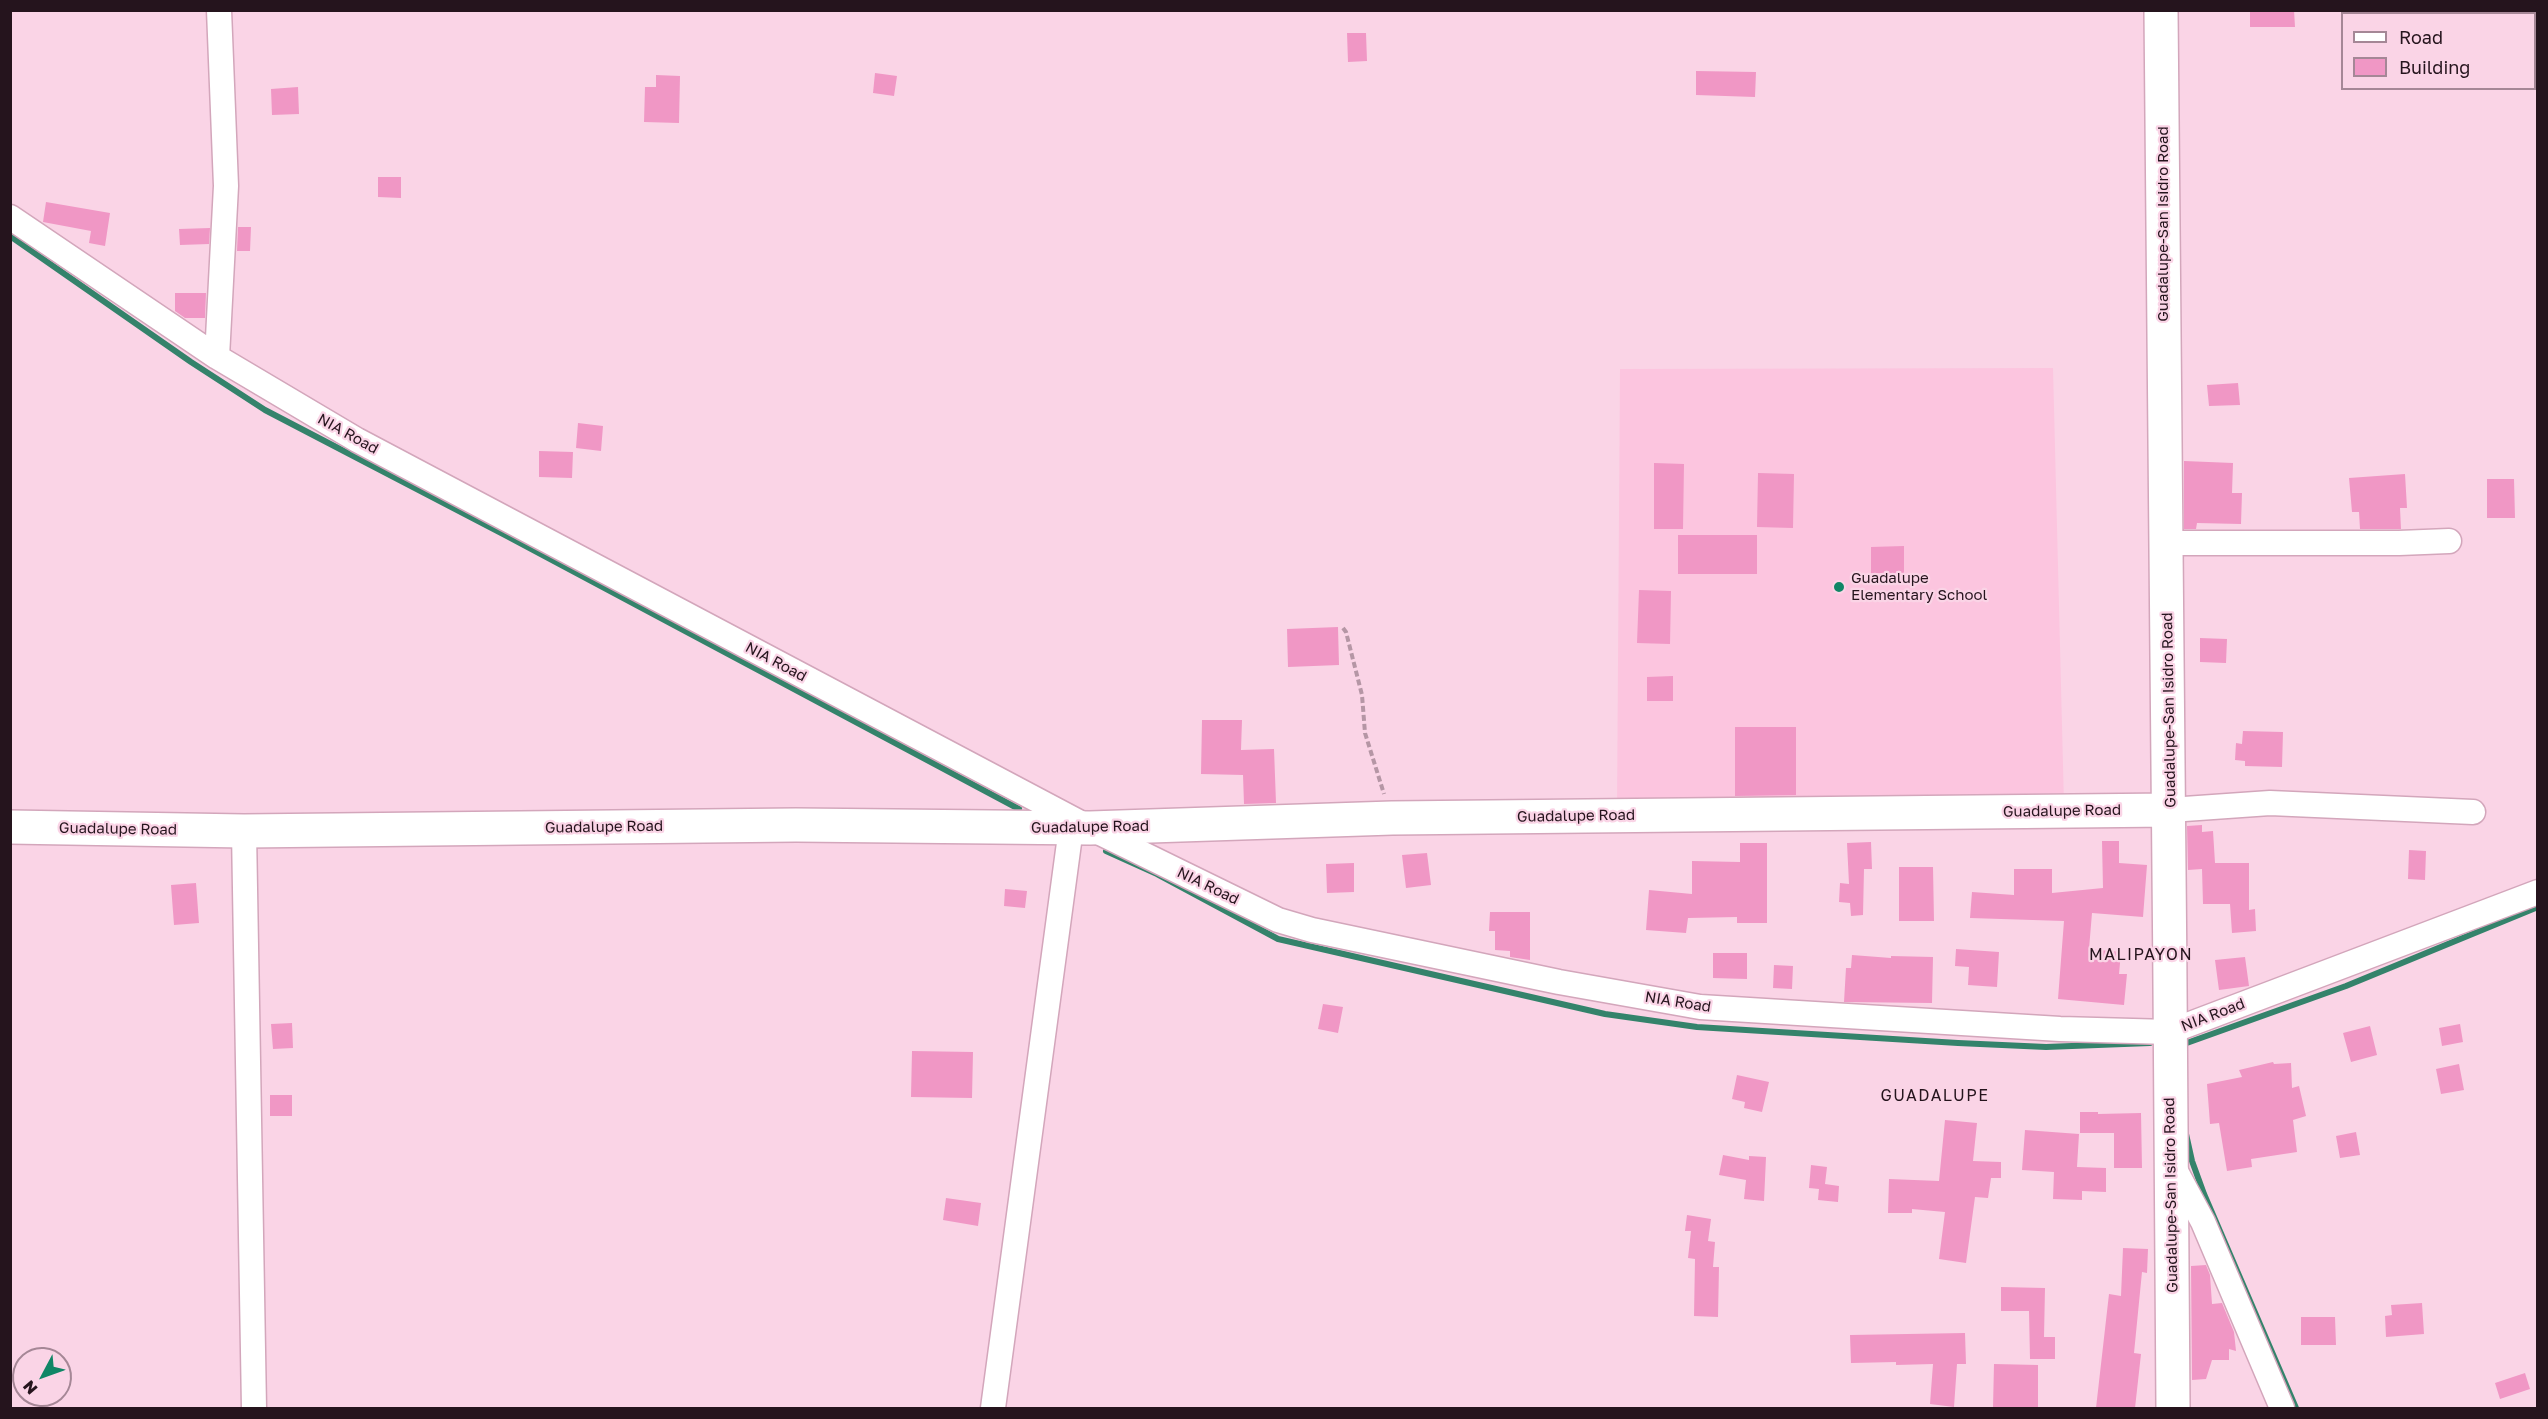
<!DOCTYPE html>
<html>
<head>
<meta charset="utf-8">
<style>
	body { margin:0 }
	#map { position:relative; width:2548px; height:1419px; overflow:hidden; background:#fad4e6; font-family:"Golos Text",sans-serif }
	canvas { display:block }
	.frame { position:absolute; inset:0; border:12px solid #25141d; pointer-events:none }
	.legend { position:absolute; left:2341px; top:12px; width:195px; height:78px; box-sizing:border-box; background:#fad4e6; border:2px solid #a58796; margin:0; padding:8px 10px; list-style:none; font-size:18px; color:#25141d }
	.legend li { display:flex; align-items:center; gap:12px; height:30px }
	.legend b { width:30px; border:2px solid #a58796 }
	.north { position:absolute; left:12px; top:1347px; width:60px; height:60px; box-sizing:border-box; background:#fad4e6; border:2px solid #a58796; border-radius:50%; rotate:229deg; font-size:16px; font-weight:700; line-height:24px; text-align:center; color:#25141d }
	.north::after { content:''; display:block; margin:auto; width:21px; height:27px; background:#108666; clip-path:polygon(50% 0,100% 100%,50% 72%,0 100%) }
</style>
</head>
<body>
<div id="map">
<canvas width="2548" height="1419"></canvas>
<div class="frame"></div>
<ul class="legend">
<li><b style="height:8px;background:#fff"></b>Road</li>
<li><b style="height:16px;background:#f097c5"></b>Building</li>
</ul>
<div class="north">N</div>
</div>
<script>
const ctx = document.querySelector('canvas').getContext('2d');
ctx.lineJoin = 'round';
function paint(path, color) {
  ctx.fillStyle = color;
  ctx.fill(path, 'evenodd');
}
function stroke(path, color, width, dash) {
  ctx.strokeStyle = color;
  ctx.lineWidth = width;
  ctx.lineCap = dash ? 'butt' : 'round';
  ctx.setLineDash(dash || []);
  ctx.stroke(path);
}
function drawText(font, color, halo, rows, align = 'center') {
  ctx.font = font + ' "Golos Text",sans-serif';
  ctx.lineWidth = 4.5;
  ctx.setLineDash([]);
  ctx.textBaseline = 'middle';
  ctx.strokeStyle = halo;
  ctx.fillStyle = color;
  for (const [text, x, y, turn = 0] of rows) {
    ctx.save();
    ctx.translate(x, y);
    ctx.rotate((+turn || 0) * Math.PI / 180);
    ctx.textAlign = isNaN(turn) ? turn : align;
    if (halo) ctx.strokeText(text, 0, 0);
    ctx.fillText(text, 0, 0);
    ctx.restore();
  }
}
paint(new Path2D(`
	M2053,368L2064,805L1617,808L1620,369Z`), '#fcc5df');
stroke(new Path2D(`
	M10,236L191,362L265,410L507,536L1019,809
	M1106,851L1157,874L1278,939L1605,1014L1697,1027L1958,1043L2046,1047L2150,1043
	M2184,1049V1044L2346,986L2538,907
	M2186,1134L2192,1161L2204,1194L2296,1408`), '#34836b', 6);
paint(new Path2D(`
	M2250,10H2294L2295,27H2250Z
	M1347,33H1366L1367,61L1348,62Z
	M1696,71L1756,72L1755,97L1696,95Z
	M875,73L897,76L894,96L873,93Z
	M656,75L680,76L679,123L644,122L645,87H656Z
	M298,87L299,114L272,115L271,89Z
	M378,177H401V198L378,197Z
	M46,202L110,213L105,246L89,243L91,231L43,222Z
	M238,227H251L250,251H237Z
	M210,228L209,244L180,245L179,229Z
	M175,293H206L205,318H185L175,311Z
	M2238,383L2240,405L2209,406L2207,385Z
	M578,423L603,426L601,451L576,448Z
	M539,451L573,452L572,478L539,477Z
	M2184,461L2233,463L2232,493H2242L2241,524L2197,523L2196,529H2184Z
	M1654,463L1684,464L1683,529H1654Z
	M1758,473L1794,474L1793,528L1757,527Z
	M2405,474L2407,508H2400L2401,529H2360L2359,512H2352L2349,478Z
	M2487,479H2514L2515,518H2487Z
	M1678,535H1757V574H1678Z
	M1904,546V573H1871V547Z
	M1639,590L1671,591L1670,644L1637,643Z
	M1338,627L1339,665L1288,667L1287,629Z
	M2200,638L2227,639L2226,663L2200,662Z
	M1673,676V701H1647V677Z
	M1202,720H1242L1241,750L1274,749L1276,803L1244,804L1243,775L1201,774Z
	M1735,727H1796V795L1735,796Z
	M2243,731L2283,732L2282,767L2245,766V761L2235,760L2236,743L2242,744Z
	M2202,825V832L2213,831L2215,863H2249V910L2255,909L2256,931L2232,933L2230,904H2203L2202,869L2188,870L2187,826Z
	M2102,841H2119V863L2147,865L2143,917L2092,913L2089,949L2121,952L2119,974H2127L2124,1005L2058,999L2064,921L1970,918L1972,892L2014,895V869H2052V893L2103,888Z
	M1871,842L1872,869H1864L1863,915L1851,916L1850,903L1839,902L1840,883L1849,884L1847,843Z
	M1740,843H1767V923H1737V917L1688,918L1686,933L1646,930L1649,890L1692,894V861L1740,862Z
	M2409,850L2426,851L2425,880L2408,879Z
	M1427,853L1431,885L1406,888L1402,855Z
	M1354,863V892L1327,893L1326,864Z
	M1899,867H1933L1934,921H1899Z
	M196,883L199,923L174,925L171,885Z
	M1005,889L1027,891L1025,908L1004,906Z
	M1490,912H1530V960L1510,957V951L1495,950V931H1489Z
	M1956,949L1999,952L1997,987L1968,985L1969,967L1955,966Z
	M1713,953H1747V979L1713,978Z
	M1852,955L1891,958V956L1933,957L1932,1003L1844,1002L1846,968H1851Z
	M2245,957L2249,986L2219,990L2215,960Z
	M1774,965L1793,966L1792,989L1773,988Z
	M1323,1004L1343,1007L1338,1033L1318,1029Z
	M292,1023L293,1048L273,1049L271,1024Z
	M2460,1024L2463,1042L2442,1046L2439,1028Z
	M2370,1026L2377,1055L2351,1062L2343,1033Z
	M912,1051L973,1052L972,1098L911,1097Z
	M2273,1062L2274,1064L2291,1063L2292,1088L2299,1086L2306,1116L2293,1120L2297,1152L2251,1159L2252,1167L2227,1171L2219,1123L2210,1124L2207,1084L2242,1077L2239,1070Z
	M2459,1064L2464,1090L2441,1094L2436,1069Z
	M1737,1075L1769,1082L1762,1112L1744,1108L1745,1102L1732,1099Z
	M270,1095H292V1116H270Z
	M2080,1112H2098V1114L2141,1113L2142,1168H2114V1133H2080Z
	M1945,1120L1977,1123L1973,1161L2001,1162V1178H1991L1988,1198L1975,1197L1966,1263L1939,1259L1945,1212L1912,1209V1213H1888L1889,1179L1939,1181Z
	M2025,1130L2079,1134L2077,1167L2106,1168V1192L2082,1191V1200L2053,1199L2054,1172L2022,1170Z
	M2356,1132L2360,1155L2340,1158L2336,1136Z
	M1723,1155L1749,1160V1156L1766,1157L1764,1201L1744,1199L1746,1180L1719,1175Z
	M1811,1165L1827,1167L1825,1184L1839,1186L1838,1202L1818,1200L1819,1189L1809,1188Z
	M946,1198L981,1203L978,1226L943,1220Z
	M1687,1215L1711,1219L1708,1241L1715,1242L1713,1267H1719L1718,1317L1694,1316L1695,1259L1688,1258L1691,1231H1685Z
	M2123,1248L2148,1249L2147,1273L2142,1272L2134,1353L2141,1354L2135,1408H2096L2109,1294L2121,1296Z
	M2206,1265L2210,1275L2212,1304L2222,1303L2234,1332L2236,1351L2229,1349V1360H2212L2206,1379L2192,1380L2191,1266Z
	M2001,1287L2045,1288L2044,1337H2055V1359H2030L2029,1311H2001Z
	M2422,1303L2424,1334L2386,1337L2385,1316L2392,1315L2391,1305Z
	M2301,1317H2335L2336,1345H2301Z
	M1965,1333L1966,1364H1957L1954,1407L1930,1404L1933,1364L1896,1365V1362L1851,1363L1850,1335Z
	M1994,1364L2038,1365V1408H1993Z
	M2525,1373L2530,1389L2500,1399L2495,1383Z`), '#f097c5');
const street = new Path2D(`
	M10,217L217,357L357,440L1090,828L1278,920L1312,930L1559,982L1700,1007L2060,1029L2169,1032L2538,892
	M217,357L226,186L219,10
	M2166,543H2399L2449,541
	M2170,810L2270,803L2473,812
	M244,831L254,1408
	M2172,1164L2203,1222L2282,1408
	M993,1408L1071,828`);
const secondary = new Path2D(`
	M2161,10C2164,477 2171,942 2173,1408
	M10,827L244,831L796,825L1090,828L1392,818L2170,810`);
stroke(street, '#d3a6bb', 27);
stroke(secondary, '#d3a6bb', 36);
stroke(new Path2D(`
	M1343,628L1346,632L1362,695L1365,733L1384,794`), '#b596a5', 4, [6, 3]);
stroke(street, '#fff', 24);
stroke(secondary, '#fff', 33);
for (const [x, y, r, color] of [
	[1839,587,6,"#108666"]
]) {
  const dot = new Path2D();
  dot.arc(x, y, r, 0, 2 * Math.PI);
  ctx.fillStyle = color;
  ctx.fill(dot);
  stroke(dot, '#fad4e6', 2);
}
drawText('15px', '#25141d', '#fad4e6', [
	["Guadalupe-San Isidro Road",2163,224,-90],
	["NIA Road",348,434,29],
	["NIA Road",776,662,28],
	["Guadalupe-San Isidro Road",2169,710,-91],
	["Guadalupe Road",2062,811,-1],
	["Guadalupe Road",1576,816,-1],
	["Guadalupe Road",604,827,-1],
	["Guadalupe Road",1090,827,-1],
	["Guadalupe Road",118,829,1],
	["NIA Road",1208,886,26],
	["NIA Road",1678,1002,9],
	["NIA Road",2213,1015,-21],
	["Guadalupe-San Isidro Road",2171,1195,-91]
]);
drawText('15px', '#25141d', '#fad4e6', [
	["Guadalupe",1851,578],
	["Elementary School",1851,595]
], 'left');
ctx.letterSpacing = '1.5px';
drawText('16px', '#25141d', '#fad4e6', [
	["MALIPAYON",2141,955],
	["GUADALUPE",1935,1096]
]);
ctx.letterSpacing = '0px';
</script>
</body>
</html>
